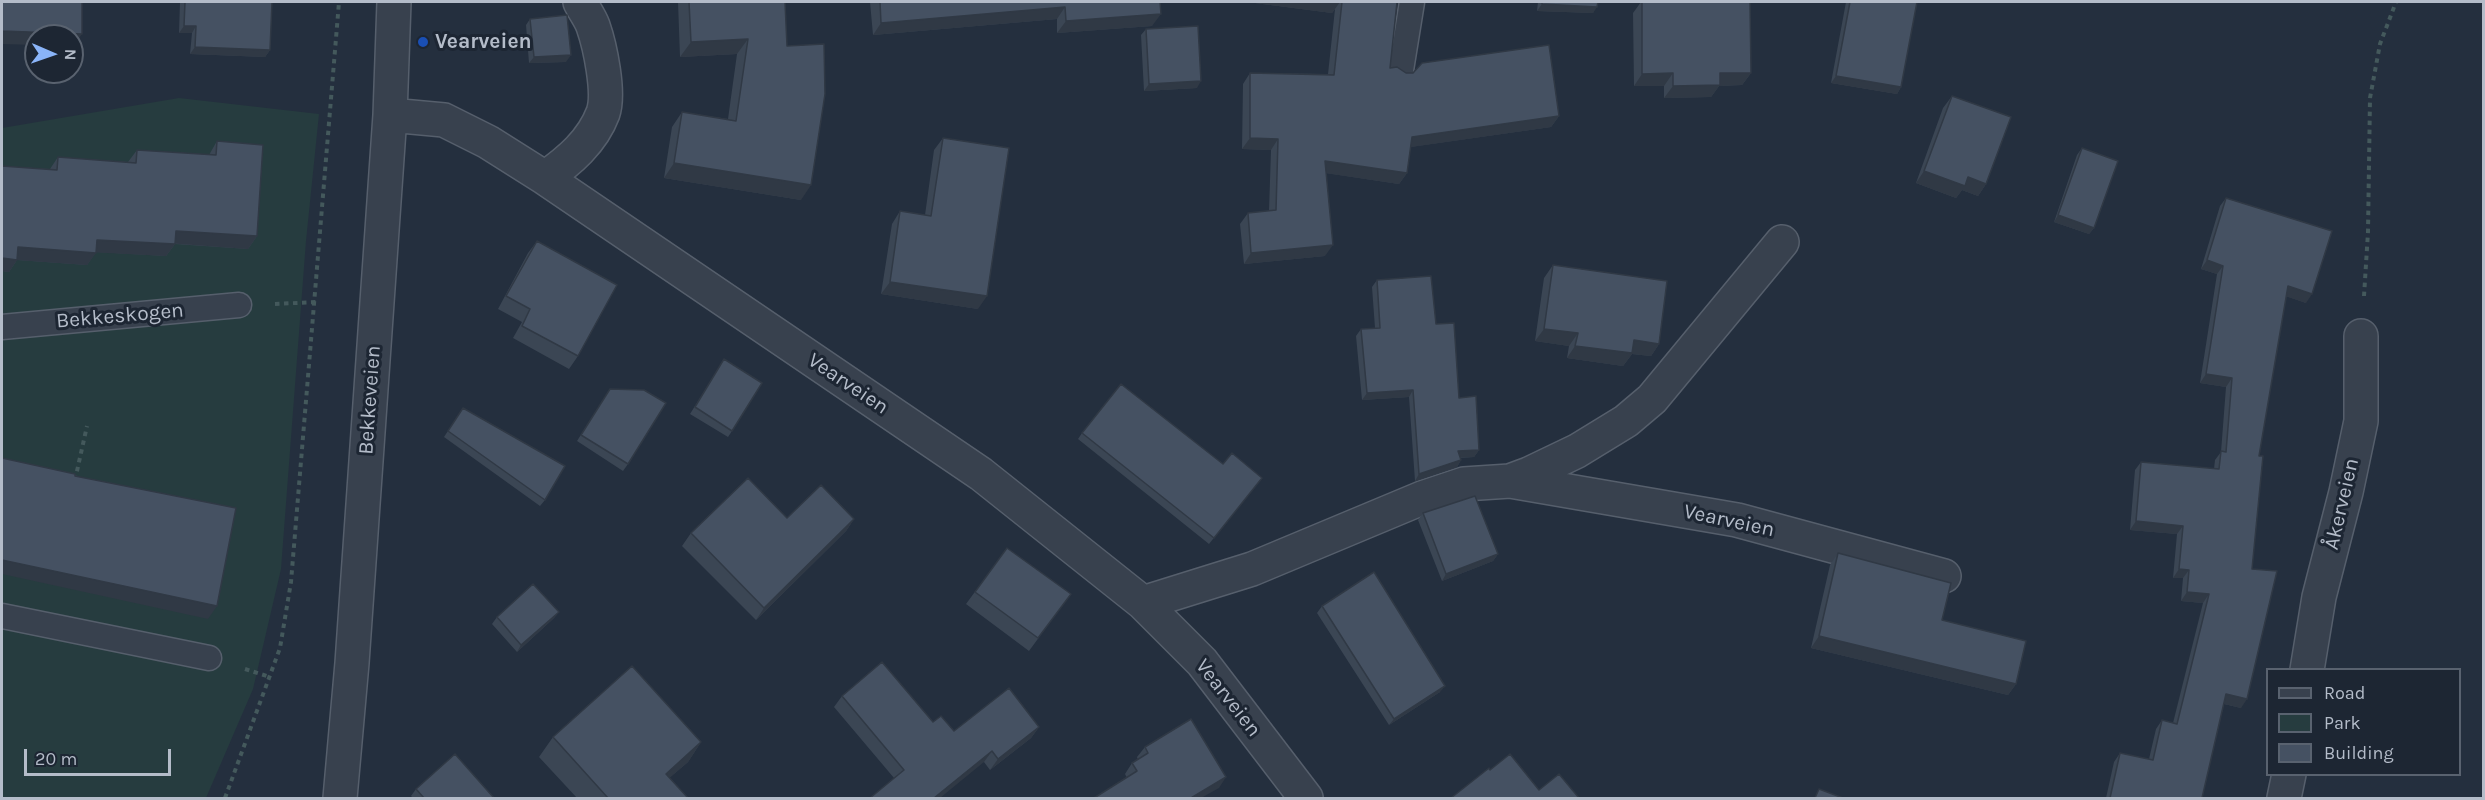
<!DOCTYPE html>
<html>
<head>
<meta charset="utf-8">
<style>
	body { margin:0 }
	#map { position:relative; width:2485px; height:800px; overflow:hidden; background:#242f3e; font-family:Karla,sans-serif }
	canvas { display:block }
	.frame { position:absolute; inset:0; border:3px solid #b4bcc9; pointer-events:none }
	.legend { position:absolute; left:2266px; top:668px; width:195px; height:108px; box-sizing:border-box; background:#1d2633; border:2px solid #59626f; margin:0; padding:8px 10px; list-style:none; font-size:18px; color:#b4bcc9 }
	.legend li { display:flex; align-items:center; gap:12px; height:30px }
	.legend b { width:30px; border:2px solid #59626f }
	.north { position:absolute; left:24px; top:24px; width:60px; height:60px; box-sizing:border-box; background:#1d2633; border:2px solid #59626f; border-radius:50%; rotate:92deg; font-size:16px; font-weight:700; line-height:24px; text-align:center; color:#b4bcc9 }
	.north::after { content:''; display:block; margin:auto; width:21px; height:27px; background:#8ab4f8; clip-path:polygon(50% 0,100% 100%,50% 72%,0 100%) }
	.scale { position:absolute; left:24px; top:749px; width:147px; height:27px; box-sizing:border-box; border:3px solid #b4bcc9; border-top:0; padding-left:8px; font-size:18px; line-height:21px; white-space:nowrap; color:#b4bcc9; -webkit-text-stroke:4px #1d2633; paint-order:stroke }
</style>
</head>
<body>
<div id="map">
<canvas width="2485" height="800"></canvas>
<div class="frame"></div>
<ul class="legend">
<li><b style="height:8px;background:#38414e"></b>Road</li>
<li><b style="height:16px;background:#263c3f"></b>Park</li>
<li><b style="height:16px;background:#455162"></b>Building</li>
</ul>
<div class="north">N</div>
<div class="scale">20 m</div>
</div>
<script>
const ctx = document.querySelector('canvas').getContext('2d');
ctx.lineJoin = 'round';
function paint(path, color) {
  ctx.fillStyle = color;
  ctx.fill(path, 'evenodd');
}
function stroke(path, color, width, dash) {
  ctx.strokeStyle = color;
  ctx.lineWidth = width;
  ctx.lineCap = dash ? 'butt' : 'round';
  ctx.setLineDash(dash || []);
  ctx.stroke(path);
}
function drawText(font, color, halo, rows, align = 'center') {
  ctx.font = font + ' Karla,sans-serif';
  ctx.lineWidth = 6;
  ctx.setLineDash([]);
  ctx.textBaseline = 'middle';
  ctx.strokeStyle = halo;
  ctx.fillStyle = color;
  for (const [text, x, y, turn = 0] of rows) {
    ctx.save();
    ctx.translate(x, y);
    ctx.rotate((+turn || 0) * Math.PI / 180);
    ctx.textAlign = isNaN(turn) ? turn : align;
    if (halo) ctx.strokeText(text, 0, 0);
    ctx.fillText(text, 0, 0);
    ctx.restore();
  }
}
paint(new Path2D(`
	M179,98L319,114L306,241L281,569L253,689L206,798H2V128Z`), '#263c3f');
const service = new Path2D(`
	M1401,70L1412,2
	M2,327L239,305
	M2,616L209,658`);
const minor = new Path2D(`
	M390,115L444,120L488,142L545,178L981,474L1143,603L1202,662L1306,798
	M545,178C569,161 592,142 603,113C610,93 600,46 593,26C590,18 584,10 580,2
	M1510,481L1529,474L1577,451L1626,421L1652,399L1782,242
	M1143,603L1252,569L1422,498L1464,484L1510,481L1737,520L1944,576
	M2307,670L2319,597L2346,492L2361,421V336
	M340,798L352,663L390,115L394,2
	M2284,798L2289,774`);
stroke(service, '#565f6c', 27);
stroke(minor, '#565f6c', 36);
stroke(new Path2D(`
	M2364,296L2368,232L2370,98L2380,44L2396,2
	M275,304L316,302
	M75,480L87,426
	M245,669L270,677
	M225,798L280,648L291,582L339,2`), '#44595c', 4, [4.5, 4.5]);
stroke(service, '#38414e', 24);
stroke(minor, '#38414e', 33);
paint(new Path2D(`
	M180,2H272L270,50L265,57L190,54L192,33H179Z
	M678,2H785L787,46L801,200L664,178L672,127L682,112L728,119L737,54L680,57Z
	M870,2H1160L1152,26L1057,33V19L873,35Z
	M1256,2H1397L1390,68L1559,116L1551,127L1410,147L1407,173L1399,184L1326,173L1325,256L1244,264L1240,224L1248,213L1269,211L1271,150L1242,149L1243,84L1250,73L1328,74L1335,9L1332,13L1255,3Z
	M1538,2H1598L1593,13L1537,11Z
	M1641,2H1750L1751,73L1742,85L1719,86L1711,97L1664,98V86H1634L1633,13Z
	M1846,2H1917L1901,87L1897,94L1831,83Z
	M530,19L566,62L529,63L526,25Z
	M1146,29L1197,88L1144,91L1141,35Z
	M1952,96L1986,184L1978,196L1962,190L1956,198L1916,183L1943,108Z
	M943,138L978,309L881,294L892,224L900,211L925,215L934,150Z
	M217,141L257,236L248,249L175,244L166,256L96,252L87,265L17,260L9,272L2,271V166L50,169L58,157L128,162L137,150L209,155Z
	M2082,148L2094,228L2089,234L2054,222L2077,155Z
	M2226,198L2306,303L2286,296L2259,456L2252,569L2241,708L2224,704L2202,798H2106L2114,762L2120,753L2149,759L2156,729L2162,720L2173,723L2203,603L2181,601L2183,578H2173L2177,534L2130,530L2135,470L2141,462L2214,469L2215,460L2221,452L2226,387L2200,383L2217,274L2201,269L2220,206Z
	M537,241L578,356L569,369L513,338L522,322L498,309L528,253Z
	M1553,265L1659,344L1651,356L1632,354L1623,366L1567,358L1569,346L1535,341L1544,278Z
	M1377,280L1436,324L1459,398L1479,450L1474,457L1460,458L1461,460L1457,467L1415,481L1409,397L1362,400L1356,336L1361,329L1375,328L1372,287Z
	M724,359L732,431L728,437L690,414Z
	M606,395L628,464L623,471L577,441Z
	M463,408L545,500L540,506L444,437Z
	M1082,433L1223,464L1257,484L1209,544L1078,439Z
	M1423,513L1498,554L1493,561L1442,581L1418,520Z
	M787,518L854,519L846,531L756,620L682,546L691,533Z
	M1007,548L1062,606L1029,651L966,604Z
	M1838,553L1942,620L2016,684L2008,695L1811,648L1830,565Z
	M1322,606L1440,692L1389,725L1317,613Z
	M559,612L554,618L517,652L492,624L497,617Z
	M842,696L933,722L954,731L1039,727L1031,738L990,770L984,762L894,778L834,707Z
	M553,737L701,742L688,762L669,778L688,798H577L539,757Z
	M1145,747L1219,788L1127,778L1125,774L1132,763L1138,760L1137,757Z
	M416,789L494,798H413L411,796Z`), '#3b4654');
paint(new Path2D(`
	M1256,2H1340L1332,13L1255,3Z
	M1542,4L1597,7L1593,13L1537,11Z
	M1065,7L1057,19L873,35L881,23Z
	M1161,14L1152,26L1057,33L1066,21Z
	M184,26H196L192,33H179Z
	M2,31L82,34L73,46H72V36H36V45L2,44Z
	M748,39L737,54L680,57L691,42Z
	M195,47L270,50L265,57L190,54Z
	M571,55L566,62L529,63L534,57Z
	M1673,73L1664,86H1634L1642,74Z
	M1720,73H1751L1742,85L1719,86L1711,97L1664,98L1673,86Z
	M1836,76L1901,87L1897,94L1831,83Z
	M1201,81L1197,88L1144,91L1149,84Z
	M1559,116L1551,127L1404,148L1412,137Z
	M1250,138L1278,139L1271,150L1242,149Z
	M1325,161L1407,173L1399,184L1318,172Z
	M674,163L811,185L801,200L664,178Z
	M1924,171L1968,177L1986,184L1978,196L1962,190L1956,198L1916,183Z
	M2058,215L2094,228L2089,234L2054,222Z
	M176,231L257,236L248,249L167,243Z
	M97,240L175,244L166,256L88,252Z
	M1333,245L1325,256L1244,264L1251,253Z
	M18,247L96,253L87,265L17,260L9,272L2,271V258Z
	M2207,260L2223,266L2217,274L2201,269Z
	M890,282L987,296L978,309L881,294Z
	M2288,286L2312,294L2306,303L2282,295Z
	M1544,329L1578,333L1569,346L1535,341Z
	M1634,340L1659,344L1651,356L1632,354L1623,366L1567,358L1575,346Z
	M2206,374L2232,378L2226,387L2200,383Z
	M1413,390L1409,397L1362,400L1367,393Z
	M1479,450L1474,457L1453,458L1458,451Z
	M1461,460L1457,467L1415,481L1419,474Z
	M854,519L846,531L756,620L764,608Z
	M2136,521L2183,526L2177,534L2130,530Z
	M1498,554L1493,561L1442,581L1446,574Z
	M2,560L217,606L208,619L2,574Z
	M2179,569L2189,570L2183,578H2173Z
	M2187,592L2209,594L2203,603L2181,601Z
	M559,612L554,618L517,652L521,645Z
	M1819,636L2016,684L2008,695L1811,648Z
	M1445,686L1440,692L1389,725L1394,719Z
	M2226,694L2247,699L2241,708L2220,703Z
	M1039,727L1031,738L990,770L998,759Z
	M701,742L688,762L652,793L666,774Z
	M992,751L984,762L940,798H934Z
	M1226,777L1219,788L1201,798H1191Z`), '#303945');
const building = new Path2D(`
	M2,2H82V34L2,31Z
	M185,2H272L270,50L195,47L196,26H184Z
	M689,2H785L787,46L824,44L825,94L811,185L674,163L682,112L736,121L748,39L691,42Z
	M880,2H1160L1161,14L1066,21L1065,7L881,23Z
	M1342,2H1397L1390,68L1397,67L1406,73H1413L1422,63L1549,45L1559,116L1412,137L1407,173L1325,161L1333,245L1251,253L1248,213L1276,210L1278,139L1250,138V73L1334,75Z
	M1542,2H1598L1597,7L1542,4Z
	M1642,2H1750L1751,73H1720V85L1673,86V73L1642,74Z
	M1850,2H1917L1901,87L1836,76Z
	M567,15L571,55L534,57L530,19Z
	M1198,26L1201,81L1149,84L1146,29Z
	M1952,96L2011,117L1986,184L1968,177L1965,186L1924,171Z
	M943,138L1009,148L987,296L890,282L900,211L931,216Z
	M217,141L263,145L257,236L176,231L175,244L97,240L96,253L18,247L17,260L2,258V166L57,170L58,157L136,163L137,150L216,155Z
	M2082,148L2118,161L2094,228L2058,215Z
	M2226,198L2332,231L2312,294L2288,286L2259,456H2263L2252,569L2277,571L2247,699L2226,694L2202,798H2110L2120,753L2153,760L2162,720L2177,724L2209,594L2187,592L2189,570L2179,569L2183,526L2136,521L2141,462L2219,469L2221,451L2226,452L2232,378L2206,374L2223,266L2207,260Z
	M537,241L617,285L578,356L522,326L530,309L506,296Z
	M1553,265L1667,281L1659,344L1634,340L1632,353L1575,346L1578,333L1544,329Z
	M1431,276L1436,324L1454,323L1459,398L1476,396L1479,450L1458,451L1461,460L1419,474L1413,390L1367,393L1361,329L1380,328L1377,280Z
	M724,359L762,383L732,431L695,407Z
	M1121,384L1223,464L1232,453L1262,478L1214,538L1082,433Z
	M610,389L644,390L666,403L628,464L581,435Z
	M463,408L565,466L545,500L448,431Z
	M2,458L75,474V476L236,508L217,606L2,560Z
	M748,478L787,518L821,485L854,519L764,608L691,533Z
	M1475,496L1498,554L1446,574L1423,513Z
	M1007,548L1071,594L1038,638L975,592Z
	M1838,553L1951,583L1942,620L2026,641L2016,684L1819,636Z
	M1374,572L1445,686L1394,719L1322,606Z
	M533,584L559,612L521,645L497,617Z
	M882,662L933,722L941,716L954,731L1009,688L1039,727L998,759L992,751L934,798H870L904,770L842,696Z
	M632,666L701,742L666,774L688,798H608L553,737Z
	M1191,719L1226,777L1191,798H1094L1137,771L1132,763L1148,753L1145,747Z
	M455,754L494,798H424L416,789Z
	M1510,754L1539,790L1559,774L1579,798H1451L1489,768L1490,770Z
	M1819,789L1843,798H1815Z`);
paint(building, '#455162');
stroke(building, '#303945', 1.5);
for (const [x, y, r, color] of [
	[423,42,6,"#1a4fb4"]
]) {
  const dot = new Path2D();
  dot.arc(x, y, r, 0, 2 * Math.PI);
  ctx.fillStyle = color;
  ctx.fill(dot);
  stroke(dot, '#1d2633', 2);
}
drawText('bold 21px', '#b4bcc9', '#1d2633', [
	["Vearveien",435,42]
], 'left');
drawText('21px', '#b4bcc9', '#1d2633', [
	["Bekkeskogen",120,316,-5],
	["Vearveien",848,384,34],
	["Bekkeveien",370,400,-86],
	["Åkerveien",2342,504,-77],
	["Vearveien",1729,521,12],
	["Vearveien",1228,698,52]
]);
</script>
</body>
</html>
